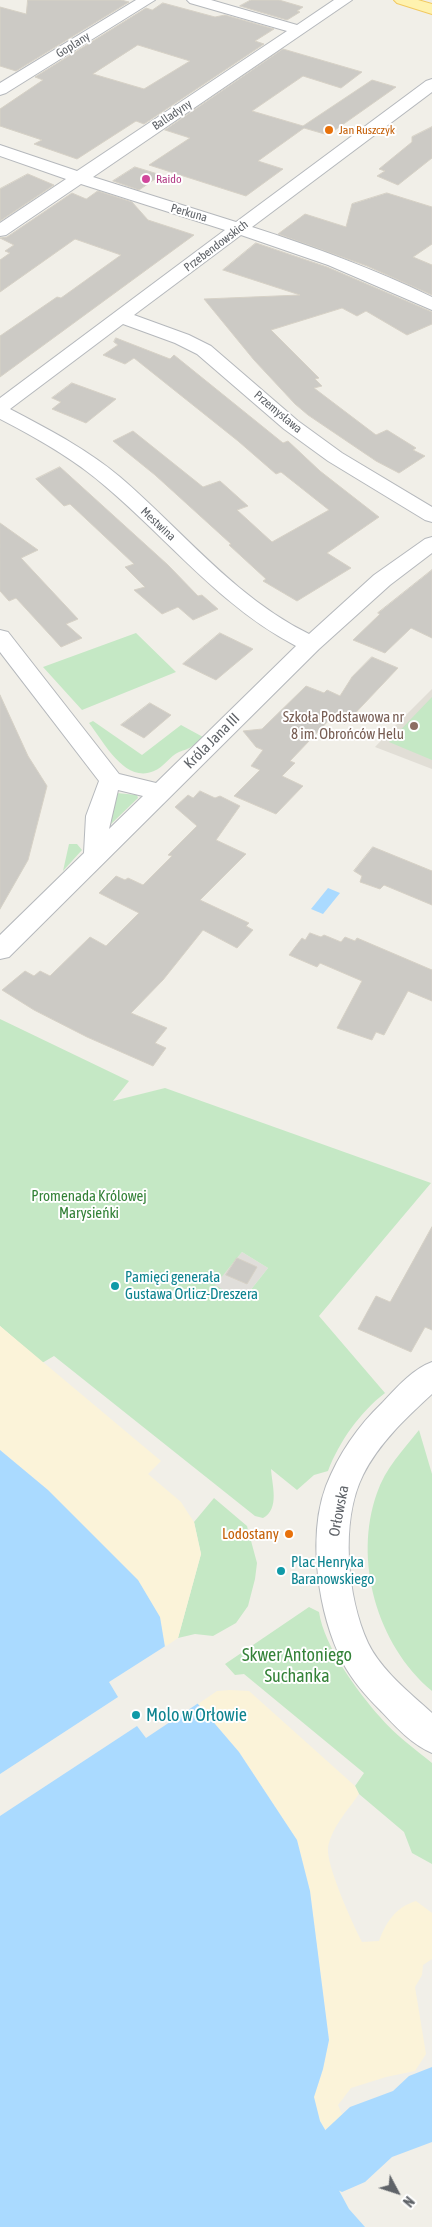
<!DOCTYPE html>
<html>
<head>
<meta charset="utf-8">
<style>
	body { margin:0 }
	#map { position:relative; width:432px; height:2227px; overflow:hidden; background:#f1efe8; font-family:"Asap Condensed",sans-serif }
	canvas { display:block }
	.north { position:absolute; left:372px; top:2167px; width:50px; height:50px; -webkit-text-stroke:4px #fff; paint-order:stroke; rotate:130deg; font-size:14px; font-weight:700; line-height:20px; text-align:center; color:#5f6368 }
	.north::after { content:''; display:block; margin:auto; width:18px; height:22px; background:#5f6368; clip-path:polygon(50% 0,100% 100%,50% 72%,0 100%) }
</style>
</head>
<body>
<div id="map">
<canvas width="432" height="2227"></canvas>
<div class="north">N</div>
</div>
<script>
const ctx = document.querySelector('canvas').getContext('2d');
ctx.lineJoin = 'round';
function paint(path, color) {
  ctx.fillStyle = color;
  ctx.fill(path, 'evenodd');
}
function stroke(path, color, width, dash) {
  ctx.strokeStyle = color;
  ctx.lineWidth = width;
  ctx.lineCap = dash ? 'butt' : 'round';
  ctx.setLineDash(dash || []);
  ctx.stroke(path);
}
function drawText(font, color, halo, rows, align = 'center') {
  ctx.font = font + ' "Asap Condensed",sans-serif';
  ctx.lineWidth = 4;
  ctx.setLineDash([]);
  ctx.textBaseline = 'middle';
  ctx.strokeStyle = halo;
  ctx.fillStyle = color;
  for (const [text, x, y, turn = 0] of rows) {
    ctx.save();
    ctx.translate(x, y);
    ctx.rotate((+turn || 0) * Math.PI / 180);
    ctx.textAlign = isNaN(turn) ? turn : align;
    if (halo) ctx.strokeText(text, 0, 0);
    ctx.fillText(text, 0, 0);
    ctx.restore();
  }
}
paint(new Path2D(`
	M242,1252L268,1268L242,1301L214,1285Z`), '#e0deda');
paint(new Path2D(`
	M432,689V769L375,747L392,729Z`), '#e1ded6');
paint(new Path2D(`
	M136,633L176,672L82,710L43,667Z
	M432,697V760L389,742Z
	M93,721L142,755L181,725L203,737C192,747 191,748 179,752C170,756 164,767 154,771C125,784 104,742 89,723Z
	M117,793L137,795L138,798L110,825L105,824Z
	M69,844H77L82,850L63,871Z
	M0,1019L129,1081L113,1101L165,1088L431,1183L319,1316L385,1393C360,1412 339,1442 328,1471L314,1475L297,1490L271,1469C272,1485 280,1509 263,1518L255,1516L54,1356L42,1363L0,1326ZM242,1252L268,1268L242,1301L215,1285Z
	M419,1430L432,1474V1691C377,1645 353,1560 377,1493C385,1469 403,1450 419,1430Z
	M214,1498L247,1526L257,1563L255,1579L248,1606L236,1623L213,1636L195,1634L178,1638L201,1554L194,1522Z
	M309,1607L319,1612C324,1646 357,1691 380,1717C395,1735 415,1749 432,1763V1864L412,1853L404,1832L359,1794L355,1786L364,1773L244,1674L235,1675L225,1664Z`), '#c5e8c5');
paint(new Path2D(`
	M0,1326L161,1461L148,1474L181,1502L188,1513L194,1522L201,1554L178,1638L165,1647L160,1617L48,1490L0,1450Z
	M230,1690L249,1691L355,1786L359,1794C348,1810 331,1828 328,1848C326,1865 353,1925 362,1942L379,1941C386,1922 396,1907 416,1901L432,1913V1959L423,1965L422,1975L415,1987L426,2054L415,2071L386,2077L351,2088L338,2105L348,2128V2141L336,2146L320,2121L314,2097L323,2069L329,2040L310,1891L297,1840L239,1752L198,1704L217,1691Z`), '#fbf3d9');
paint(new Path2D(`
	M328,888L340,893L323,914L311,909Z
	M0,1450L48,1490L138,1580L160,1617L165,1647L198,1704L239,1752L297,1840L310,1891L329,2040L323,2069L314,2097L320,2121L342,2159L343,2177L335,2183L349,2209L365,2227H0Z`), '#aadaff');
paint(new Path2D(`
	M167,1645L200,1702L146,1738L137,1726L0,1816V1774L118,1697L109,1682Z`), '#f1efe8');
paint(new Path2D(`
	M432,2067V2142L392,2157L365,2182L342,2192L319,2182L309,2159L319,2136L350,2107L393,2091L409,2076Z`), '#aadaff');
const building = new Path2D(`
	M28,0H121L129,2L16,71L0,66V7L26,14Z
	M251,0H279L303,7L297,11L300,12L287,20L240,6Z
	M163,3L215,17L225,15L274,29L255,41L264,44L144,124L136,121L77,159L34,144L42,140L0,126V109L43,80L35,77L146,8L152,10ZM138,45L190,61L144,89L93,74Z
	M283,49L362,72L341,88L303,76L252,111L303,126L372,80L396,87L328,135L304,128L258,161L283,169L246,196L149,165L190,138L165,130Z
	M432,127V158L398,185L377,176L385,171L379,169L412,142V137Z
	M135,167L161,175L139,190L113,181Z
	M28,174L54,185L0,221V189Z
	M98,191L132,202L148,220L194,235L0,377V336L57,297L61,298L121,255L75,239L0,292V260L10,253L5,251L14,245L0,238L7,237L72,193L86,199Z
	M387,193L432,207V244L413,257L432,265V295L367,266L278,234L305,214L346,227L352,204Z
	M256,243L327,267L432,312V324L407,335L366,311L357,316L342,308L271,330L319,378L315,379L322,386L314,388L376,435L387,430L416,448L413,450L425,456L399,473L376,461L308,415L295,404L254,360L204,299L300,295L223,270Z
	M116,338L170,359L174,355L283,443L288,441L320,471L379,517L327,553L351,568L297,601L263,581L266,579L229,545L231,544L155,475L113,441L133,431L203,487L220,481L248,506L237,510L272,542L329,510L281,472L276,474L238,441L134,358L125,364L103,355L118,345L114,342Z
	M72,383L116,399L86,423L52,409L61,402L52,398Z
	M60,467L168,565L198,596L202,595L218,609L193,620L178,607L162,614L134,590L145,587L125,567L134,564L70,504L64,506L36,479Z
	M0,523L38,550L21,558L78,619L66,624L82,638L61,647L16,598L9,601L0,591Z
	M432,570V638L411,628L385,653L353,640L380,614L378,613Z
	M220,633L253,649L216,680L183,664Z
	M372,657L398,668L345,724L331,718L290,761L295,763L282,776L303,786L276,814L234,796L260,770L251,766L263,750L256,747L243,731L262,729L306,686L324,693L327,690L340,696L352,677Z
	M0,695L28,756L47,786L28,860L0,909Z
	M150,703L171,715L144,738L121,725Z
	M200,791L215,798L220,796L240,806L216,840L246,854L200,900L249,923L246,926L253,930L237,948L203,930L163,980L131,1013L167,1028L155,1043L166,1048L153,1066L87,1037L34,1010L2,990L25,971L34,976L40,971L50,976L90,937L106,946L139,913L99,893L116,876L125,880L128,878L143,885L172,856L168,855L197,826L175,807L188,795L193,798Z
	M373,847L432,871V905L384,885L380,889L360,882L362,876L354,871Z
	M310,933L321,937L324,935L341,942L345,937L355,941L357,938L432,970V1001L408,991L384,1035L376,1032L372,1040L337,1028L362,981L320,963L317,967L289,955L302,938L305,940Z
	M432,1227V1330L425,1327L411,1352L358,1329L376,1296L390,1302Z
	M237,1258L257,1267L247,1284L226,1275Z`);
paint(building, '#cccac5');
stroke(building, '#d6d1c6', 1);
const minor = new Path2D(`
	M136,0H155L6,93L0,95V83Z
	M187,0H211L297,25L334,0H352L93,177L236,222L426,81L432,79V92L252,227C314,247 374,269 432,297V310L328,265L241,235L134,315L189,335L211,346L298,421L342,453L432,507V522L425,520L328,461L284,429L197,354L175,343L123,324L10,409C48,429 87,449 120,477C182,530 234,597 309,634L374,575L425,539L432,537V553L390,585L319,649L9,957L0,959V935L84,853L86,816L99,781L0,652V630L8,632L119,774L156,783L296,646C221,607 169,540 105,486C74,459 37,438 0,419V398L225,230L81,184L6,235L0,236V223L66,179L0,156V145L77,171L287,31L190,3ZM118,790L143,796L109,829Z
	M432,1362V1394C406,1418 379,1443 363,1475C340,1521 347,1597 368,1643C381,1670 410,1693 432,1713V1753C411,1744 395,1726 380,1710C366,1696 352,1680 343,1663C318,1614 307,1537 326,1486C339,1453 358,1426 383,1402C397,1387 413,1369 432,1362Z`);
const primary = new Path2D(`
	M394,0H418L432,4V14L397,3Z`);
stroke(minor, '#b5b8bc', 2);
stroke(primary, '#f2c960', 2);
paint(minor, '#fff');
paint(primary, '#fff2af');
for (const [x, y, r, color] of [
	[329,130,5,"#e8710a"],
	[146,179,5,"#d1479c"],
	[414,726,5,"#8d6e63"],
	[115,1286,5,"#0f9aa8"],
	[289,1534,5,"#e8710a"],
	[281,1571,5,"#0f9aa8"],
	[136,1715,5,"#0f9aa8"]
]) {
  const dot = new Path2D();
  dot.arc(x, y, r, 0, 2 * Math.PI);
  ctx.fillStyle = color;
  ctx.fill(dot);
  stroke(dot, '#fff', 2);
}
drawText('12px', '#5f6368', '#fff', [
	["Goplany",73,45,-32],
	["Balladyny",172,115,-34],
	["Perkuna",189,213,16],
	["Przebendowskich",216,246,-37],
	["Przemysława",278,412,40],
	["Mestwina",158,524,43]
]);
drawText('12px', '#c56008', '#fff', [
	["Jan Ruszczyk",339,130]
], 'left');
drawText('12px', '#b23c85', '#fff', [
	["Raido",156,179]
], 'left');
drawText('15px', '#785e54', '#fff', [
	["Szkoła Podstawowa nr",404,717],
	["8 im. Obrońców Helu",404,734]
], 'right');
drawText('15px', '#5f6368', '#fff', [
	["Króla Jana III",212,741,-45],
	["Orłowska",339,1511,-79]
]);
drawText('15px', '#348238', '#fff', [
	["Promenada Królowej",89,1196],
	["Marysieńki",89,1213]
]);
drawText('15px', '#0d838f', '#fff', [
	["Pamięci generała",125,1277],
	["Gustawa Orlicz-Dreszera",125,1294],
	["Plac Henryka",291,1562],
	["Baranowskiego",291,1579]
], 'left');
drawText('15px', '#c56008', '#fff', [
	["Lodostany",279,1534]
], 'right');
drawText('18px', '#348238', '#fff', [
	["Skwer Antoniego",297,1655],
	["Suchanka",297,1676]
]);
drawText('18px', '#0d838f', '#fff', [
	["Molo w Orłowie",146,1715]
], 'left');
</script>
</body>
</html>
